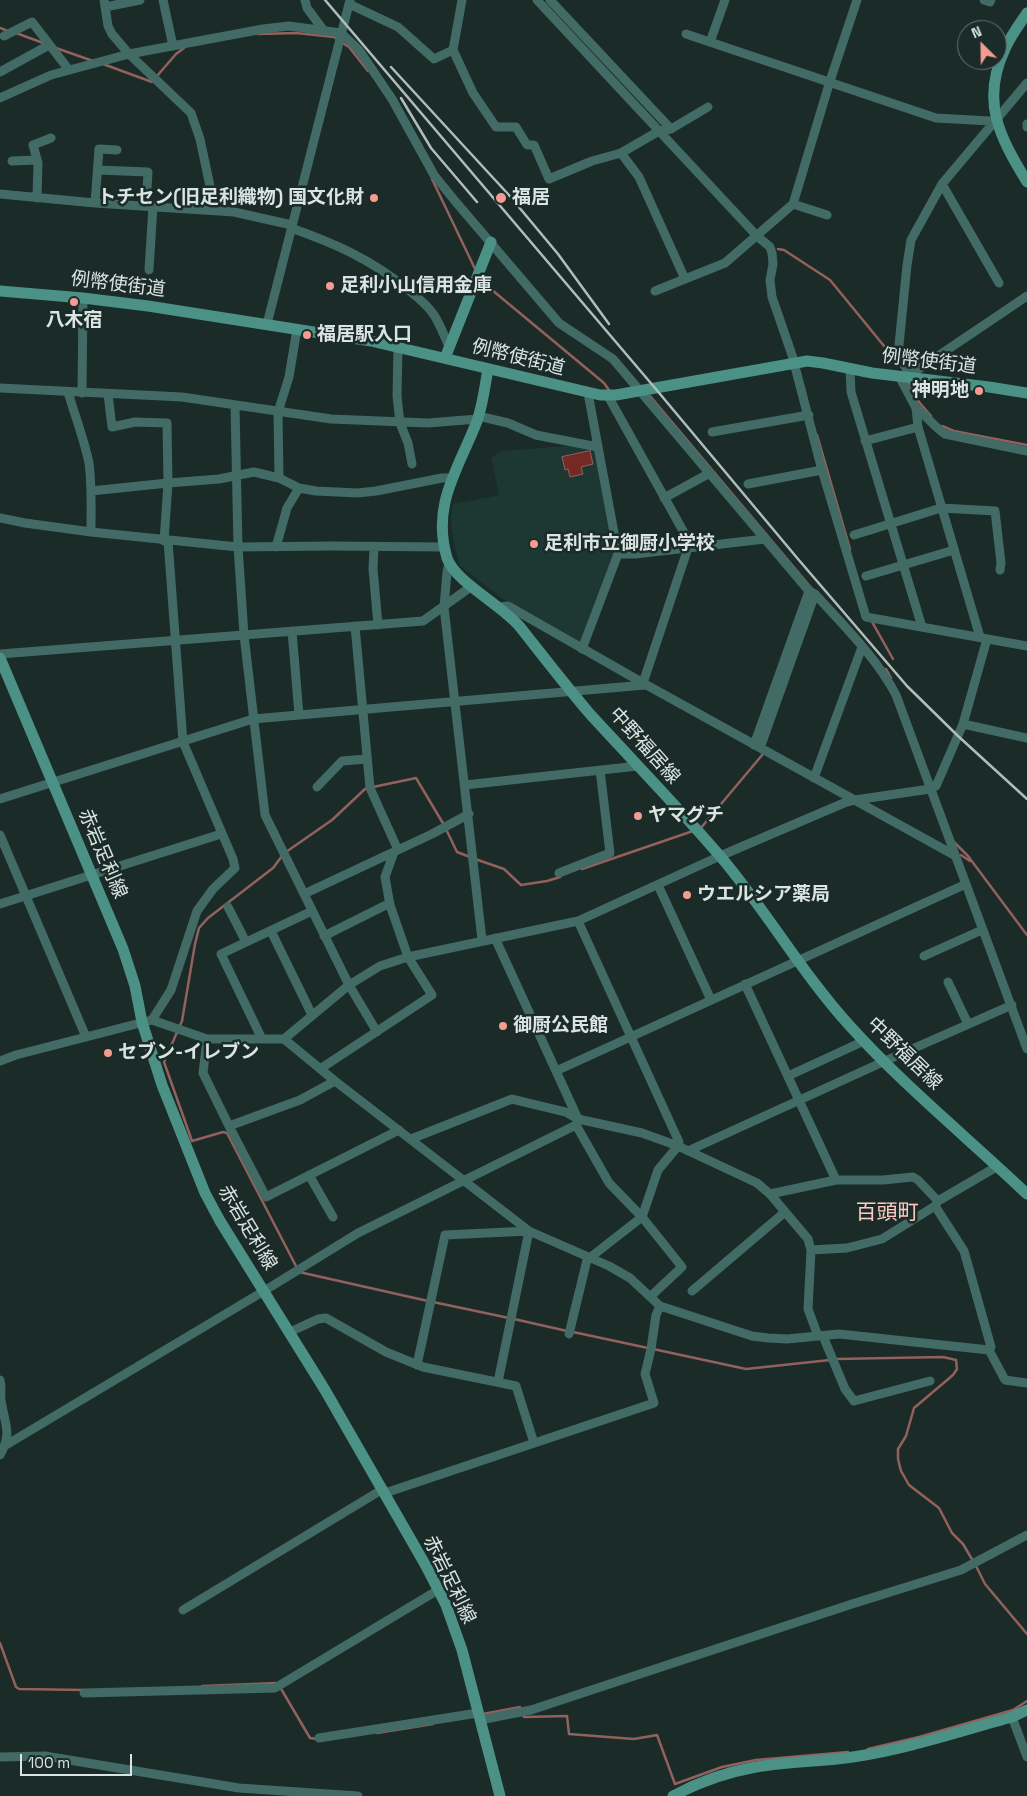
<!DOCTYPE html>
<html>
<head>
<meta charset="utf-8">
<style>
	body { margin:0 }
	#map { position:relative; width:1027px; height:1796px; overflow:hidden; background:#1a2b28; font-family:"Space Grotesk",sans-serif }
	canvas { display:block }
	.north { position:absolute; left:957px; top:20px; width:50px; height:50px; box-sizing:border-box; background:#1a2b28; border:1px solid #677572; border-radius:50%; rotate:337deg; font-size:14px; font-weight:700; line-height:20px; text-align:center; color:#dae4e2 }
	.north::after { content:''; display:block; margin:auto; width:18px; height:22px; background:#f59c92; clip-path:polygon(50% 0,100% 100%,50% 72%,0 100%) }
	.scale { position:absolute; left:20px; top:1754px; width:112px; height:22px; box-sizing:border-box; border:2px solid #dae4e2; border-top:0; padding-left:6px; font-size:15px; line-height:18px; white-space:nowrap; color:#dae4e2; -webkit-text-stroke:4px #1a2b28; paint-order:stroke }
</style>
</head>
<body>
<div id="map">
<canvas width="1027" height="1796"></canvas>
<div class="north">N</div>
<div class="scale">100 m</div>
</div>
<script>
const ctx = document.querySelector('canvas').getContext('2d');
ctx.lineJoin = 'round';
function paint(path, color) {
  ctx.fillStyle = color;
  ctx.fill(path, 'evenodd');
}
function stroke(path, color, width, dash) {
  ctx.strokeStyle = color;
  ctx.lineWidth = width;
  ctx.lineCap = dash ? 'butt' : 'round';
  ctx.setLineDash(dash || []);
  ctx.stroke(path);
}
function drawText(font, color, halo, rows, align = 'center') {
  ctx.font = font + ' "Space Grotesk","Noto Sans JP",sans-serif';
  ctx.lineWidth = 5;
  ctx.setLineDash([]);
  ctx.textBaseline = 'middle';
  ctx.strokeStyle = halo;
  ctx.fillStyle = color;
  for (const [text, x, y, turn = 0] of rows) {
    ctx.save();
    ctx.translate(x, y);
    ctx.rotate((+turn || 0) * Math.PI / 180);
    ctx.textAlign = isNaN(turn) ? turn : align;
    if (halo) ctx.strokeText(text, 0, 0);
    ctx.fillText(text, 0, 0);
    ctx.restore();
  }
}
paint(new Path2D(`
	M578,445L595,449L616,554L581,645L508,603L459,565L452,534L451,519L453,504L499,495L491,458L502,451Z`), '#1d3733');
const water = new Path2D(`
	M590,451L593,464L581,467L583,474L570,477L568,469L565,470L562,457Z`);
paint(water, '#752924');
stroke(water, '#93615d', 1);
stroke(new Path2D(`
	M0,28L8,31
	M16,33L46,44
	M258,34L296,33L334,37L337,39
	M341,42L349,47L368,71
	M56,48L93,61
	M103,64L152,82L153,80
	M157,76L176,54L184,48
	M432,179L476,271
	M778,249L784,250L830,280L898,363
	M480,280L604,383L609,390
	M908,381L919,402L931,416
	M650,396L813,590
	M942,426L954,431L1027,445
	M817,435L850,549
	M871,620L893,659
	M886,669L891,678
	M373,787L416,778L444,825L457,852L470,857
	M700,829L763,754L762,752
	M953,841L968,856L1027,935
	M286,852L332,820L365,789H368
	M961,855L970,861
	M282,856L273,868L208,918L199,928L195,944L182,1021L164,1062L192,1141L223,1132L227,1133L297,1268
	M475,859L504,869L521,885L547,881L560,877
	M582,869L693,831
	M299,1272L428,1301
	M433,1302L509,1318
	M514,1319L567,1331
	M573,1332L648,1348
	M653,1349L746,1369L830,1360
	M836,1359L943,1357L956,1360L957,1369L953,1375L914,1408L906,1436L898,1449V1459L901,1471L909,1485L939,1508L952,1533L963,1544L973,1561
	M976,1566L985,1584L1027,1634
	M0,1643L16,1687L19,1689L84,1690
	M202,1686L277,1683
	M280,1687L310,1738L317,1739
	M483,1714L520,1707L524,1717L567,1716L569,1734L634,1739L657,1735L675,1784L722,1767L756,1760L848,1752
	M377,1733L433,1724
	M868,1749L919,1737L1013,1710L1027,1701`), '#93615d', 2.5);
stroke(new Path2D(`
	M104,0L108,26L112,34L129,54L191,113L200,139L215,210
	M163,0L173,46
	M305,0L307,8L324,31
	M537,0L757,236L770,247L772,253L773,264L770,280L772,297L792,355L822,470L866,617L1027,646
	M550,0L671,129
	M984,0L990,2L991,0
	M349,4L398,27L434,59L453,50L473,93L496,127H516L527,145H534L549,179L592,161L621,153L659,131L671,129L708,107
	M105,7L140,0
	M686,34L936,118L990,121L997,119
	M4,36L32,22L69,70
	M710,42L725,0
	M453,50L462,0
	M0,72L49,45
	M0,98L51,75L129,54L263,29L289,26L341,33L359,50L392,99L434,175L455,201L559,323L613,359L809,591L815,594C843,625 876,657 896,695L1027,1049
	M1027,124V127
	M621,153L639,177L685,279
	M12,161L37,160
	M98,170L148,172L146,206
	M942,184L999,283
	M0,194L95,203L234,212L292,225
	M37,198L38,163L33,145L51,138
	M95,203L99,149L117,150
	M793,204L827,215
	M291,228C334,243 370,259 406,288C416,296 427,304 434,315C440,324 444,336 449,346
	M149,270L153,206
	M655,291L725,263L793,204L830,81L857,0
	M267,324L350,0
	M398,347L397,396L400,423L408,443L412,464
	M850,369L851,392L922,627
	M910,375L1027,296
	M899,376L916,408L918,427L980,637
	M906,377L910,375L898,355L907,265L911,240L942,184L1027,83
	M0,388L182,397L331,419L428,423L478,419
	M68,392C75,416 84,439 89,463C92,485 91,509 91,532
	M82,393L83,298
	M108,394L112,427L135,422L167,423L168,483L164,541
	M608,396L692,547
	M235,406L238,547L244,635L265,815L349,985L377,1032
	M916,408C927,416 934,427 945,434L1027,451
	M478,416L508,423L536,435L598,447
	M712,432L809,415
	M865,441L918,427
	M279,478L278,412L289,377L297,329
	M748,484L822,470
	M91,491L168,483L219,479L254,472L279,478L299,488L316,491L358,493L376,491L442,478H453
	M664,498L710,473
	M0,518L25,523L91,532L238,547L331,546L444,547
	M854,535L941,508L995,511L1001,563L1000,570
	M276,547L287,508L299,488
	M374,547L373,569L378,625
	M618,554H635L765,539
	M449,563L447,572L444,607L482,940
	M866,576L954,550
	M499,607L508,606L643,683L954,855
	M355,626L370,788L398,850
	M292,631L299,715
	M582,649L618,554L588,393
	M0,654L423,621L472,586
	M643,683L688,548
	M963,724L1027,738
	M754,745L809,591
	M760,748L815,594
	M814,778L862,647
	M465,785L638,766
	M317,787L342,761L367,759
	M0,799L253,719L645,685
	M0,835L86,1037
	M559,873L610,853L600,770
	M658,885L711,1000
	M304,894L432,834L469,814
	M0,904L221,834
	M228,907L246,942
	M271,931L312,1015
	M324,936L390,903
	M495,938L578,1119L576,1125L609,1183L642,1217L682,1267L650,1297
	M924,956L982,930
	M948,982L968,1024
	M745,984L836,1180
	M152,1020L171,990L197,911L213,889L235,868L233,859L183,742L168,541
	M207,1039L203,1073L229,1126L300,1100L335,1081
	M262,1039L221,954L312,911
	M284,1039L335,1081L529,1231L609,1266L630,1278L660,1306L752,1336L768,1338L787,1339L839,1334L989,1350L1005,1380L1027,1383
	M0,1061L16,1055L152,1020L207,1039H284L349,985L380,966L408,957L578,921L720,856L844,803L855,800L930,789L936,786L963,724L987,639
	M320,1069L432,995L408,957L390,905L385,877L394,852
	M556,1071L966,884
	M788,1076L864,1041
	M229,1126L266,1197L399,1130
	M411,1139L512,1099L566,1112L578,1119L642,1133L678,1146L740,1175L757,1183L770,1194L808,1239L811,1250L808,1309L818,1336
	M688,1151L885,1061L1012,1005
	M309,1175L333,1217
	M770,1194L836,1180H883L913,1177L918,1180L938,1201
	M935,1206L964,1251L991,1347L989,1350
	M811,1250L847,1248L882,1239L935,1206L938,1201L998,1166
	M692,1291L785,1212
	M290,1332L318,1319L326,1318L386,1352L423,1367L516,1386L534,1443
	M569,1334L587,1260L642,1217L658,1170L678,1146L679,1142L578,921
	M823,1336L845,1389L854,1401L930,1381
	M417,1365L445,1235L529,1231L498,1382
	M0,1380C2,1387 0,1393 1,1400C4,1423 13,1433 0,1455
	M6,1445L264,1291L358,1233L576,1125
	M385,1493L654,1403L645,1374L651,1349L656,1315L660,1306
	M183,1610L383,1489
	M84,1693L275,1688L438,1590
	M1012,1717L1027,1757
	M480,1720L531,1710L852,1604L961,1570L1027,1535
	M319,1738L478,1713
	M0,1757L45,1756L239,1788L358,1796`), '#416b64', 9);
stroke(new Path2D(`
	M1027,13C1019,25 1010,37 1005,49C980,102 1000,137 1027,182
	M0,291L83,298L148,306L371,341L600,395H616L807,361L823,363L872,373L989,387L1027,393
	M445,358L491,242
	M488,369C485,385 483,404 477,421C459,468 431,504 447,558C455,582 502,605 520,627C543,656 566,686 590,714C633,761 678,807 720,856C766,910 801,972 849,1025C904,1086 968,1138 1027,1194
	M0,658L123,949L135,986L142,1022L162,1085L205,1193L220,1221L325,1390L426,1566L446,1605L462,1650L500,1796
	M673,1796C697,1783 724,1773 751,1768C785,1761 820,1762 853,1757C907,1749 960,1731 1012,1717L1027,1710`), '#4b9186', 11);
stroke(new Path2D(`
	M325,0L655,388L798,559L907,686L958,736L1027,799
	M391,67L508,194L558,254L609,324
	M401,98L431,148L477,202`), '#b1bdbb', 2.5);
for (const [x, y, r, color] of [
	[374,198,5,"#f59c92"],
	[501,198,6,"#f59c92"],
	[330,286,5,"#f59c92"],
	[74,302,5,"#f59c92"],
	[307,335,5,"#f59c92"],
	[979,391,5,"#f59c92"],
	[534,544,5,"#f59c92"],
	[638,816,5,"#f59c92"],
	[687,895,5,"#f59c92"],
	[503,1026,5,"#f59c92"],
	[108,1053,5,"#f59c92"]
]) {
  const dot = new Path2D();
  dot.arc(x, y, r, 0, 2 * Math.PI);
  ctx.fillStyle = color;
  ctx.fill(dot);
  stroke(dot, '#1a2b28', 2);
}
drawText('bold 19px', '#dae4e2', '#1a2b28', [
	["トチセン(旧足利織物) 国文化財",364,198,"right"],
	["福居",512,198],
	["足利小山信用金庫",340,286],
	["八木宿",74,321,"center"],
	["福居駅入口",317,335],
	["神明地",969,391,"right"],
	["足利市立御厨小学校",544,544],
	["ヤマグチ",648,816],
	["ウエルシア薬局",697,895],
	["御厨公民館",513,1026],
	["セブン-イレブン",118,1053]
], 'left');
drawText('19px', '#dae4e2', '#1a2b28', [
	["例幣使街道",118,285,7],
	["例幣使街道",518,358,14],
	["例幣使街道",929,362,7],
	["中野福居線",644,746,48],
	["赤岩足利線",102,854,67],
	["中野福居線",904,1054,44],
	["赤岩足利線",247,1228,59],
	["赤岩足利線",449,1580,64]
]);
drawText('21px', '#fdc9c3', '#1a2b28', [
	["百頭町",887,1213]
]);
</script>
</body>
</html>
